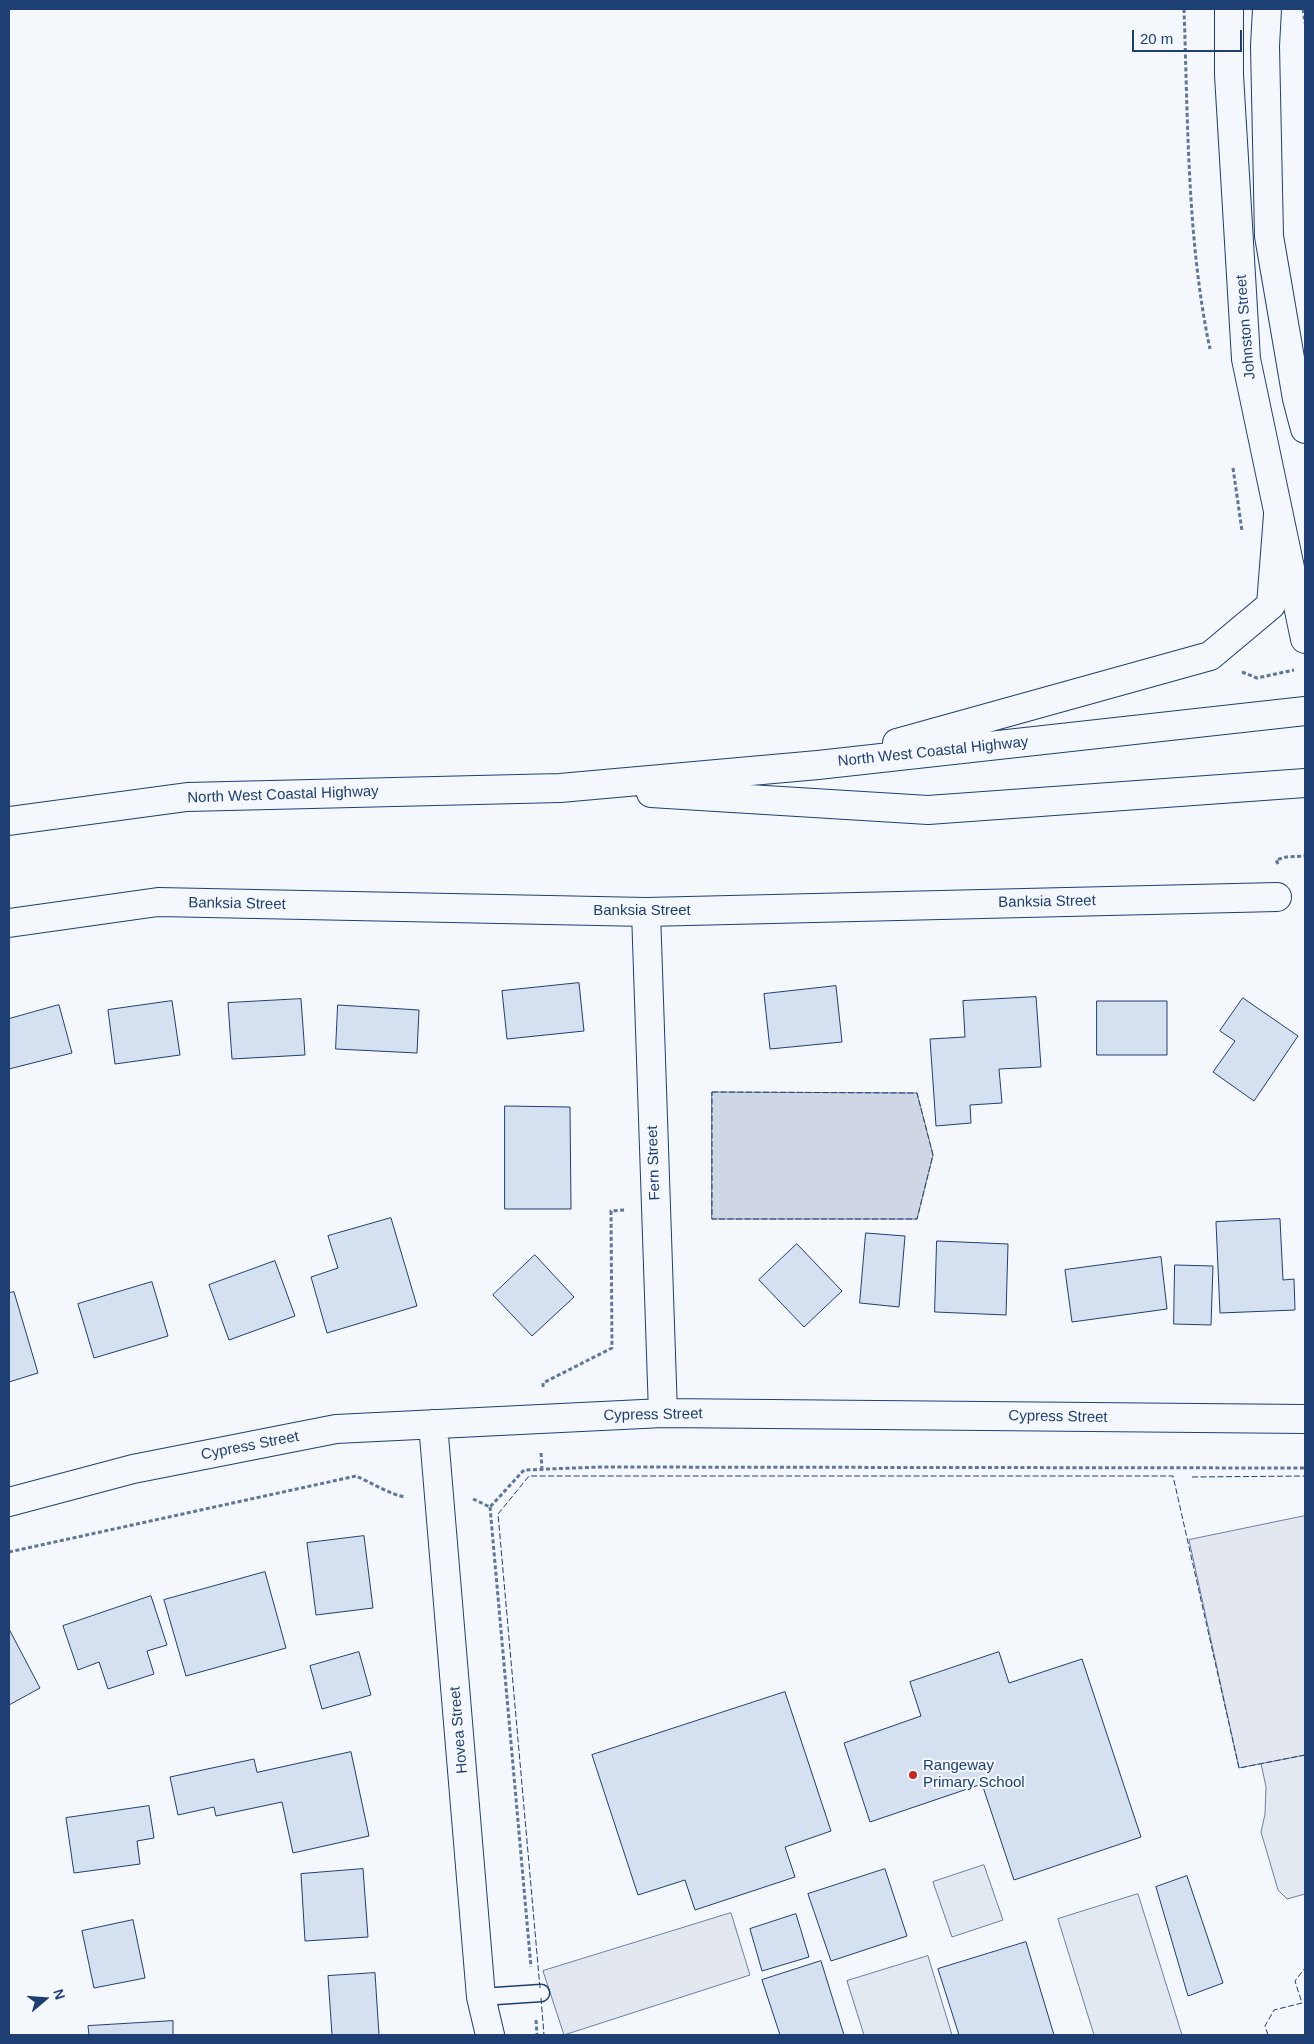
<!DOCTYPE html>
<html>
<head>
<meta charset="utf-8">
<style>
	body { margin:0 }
	#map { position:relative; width:1314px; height:2044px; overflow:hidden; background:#f4f7fb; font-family:Arial,sans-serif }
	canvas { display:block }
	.frame { position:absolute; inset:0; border:10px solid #1d3f73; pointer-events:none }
	.north { position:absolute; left:20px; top:1974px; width:50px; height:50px; -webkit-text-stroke:4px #f4f7fb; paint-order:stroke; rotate:72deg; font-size:14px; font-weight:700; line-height:20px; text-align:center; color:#1d3f73 }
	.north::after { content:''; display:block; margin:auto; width:18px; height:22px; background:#1d3f73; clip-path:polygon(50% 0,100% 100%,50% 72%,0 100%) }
	.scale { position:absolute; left:1132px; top:30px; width:110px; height:22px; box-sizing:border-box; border:2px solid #1d3f73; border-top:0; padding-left:6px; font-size:15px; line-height:18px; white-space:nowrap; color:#1d3f73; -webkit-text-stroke:4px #f4f7fb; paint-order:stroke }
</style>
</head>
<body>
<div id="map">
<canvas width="1314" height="2044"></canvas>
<div class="frame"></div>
<div class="north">N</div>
<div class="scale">20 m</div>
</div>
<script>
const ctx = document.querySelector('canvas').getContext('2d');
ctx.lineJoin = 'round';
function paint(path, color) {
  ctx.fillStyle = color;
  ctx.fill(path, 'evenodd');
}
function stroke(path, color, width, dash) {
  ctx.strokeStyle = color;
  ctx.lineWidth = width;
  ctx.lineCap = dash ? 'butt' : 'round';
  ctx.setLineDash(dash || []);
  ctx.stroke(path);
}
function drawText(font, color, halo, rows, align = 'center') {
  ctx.font = font + ' Arial,sans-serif';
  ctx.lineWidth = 4;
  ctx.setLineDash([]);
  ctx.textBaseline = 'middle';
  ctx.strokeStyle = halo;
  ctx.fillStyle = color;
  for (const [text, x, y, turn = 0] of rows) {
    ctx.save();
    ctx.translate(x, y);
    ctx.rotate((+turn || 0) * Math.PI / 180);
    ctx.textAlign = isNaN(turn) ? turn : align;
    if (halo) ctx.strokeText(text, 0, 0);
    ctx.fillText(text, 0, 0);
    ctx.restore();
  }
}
const green = new Path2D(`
	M1305,1755V1894L1287,1899L1278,1890L1261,1832L1265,1814L1266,1787L1261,1763Z
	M984,1865L1003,1920L952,1937L933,1882Z
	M1138,1894L1182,2035H1094L1058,1919Z
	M928,1956L952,2035H864L847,1981Z`);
paint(green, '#e3e9f0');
stroke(green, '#687fa3', 1);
const parking = new Path2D(`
	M1305,1516V1755L1239,1768L1189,1540Z
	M731,1913L750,1975L564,2035L543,1971Z`);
paint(parking, '#e3e8f0');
stroke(parking, '#687fa3', 1);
const water = new Path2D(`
	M712,1092L917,1093L933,1155L917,1219H712Z`);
paint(water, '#cfd7e4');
stroke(water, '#687fa3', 1);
const building = new Path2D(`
	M579,983L584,1031L507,1039L502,991Z
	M836,986L842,1042L770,1049L764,994Z
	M1036,997L1041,1067L999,1069L1002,1103L970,1105L971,1123L936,1126L930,1039L965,1037L963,1001Z
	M1243,998L1298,1036L1254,1101L1213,1072L1235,1041L1220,1031Z
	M301,999L305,1055L232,1059L228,1003Z
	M172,1001L180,1055L115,1064L108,1010Z
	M1097,1001H1167V1055H1097Z
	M59,1005L72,1053L9,1069V1019Z
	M338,1005L419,1010L417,1053L336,1049Z
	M505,1106L570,1107L571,1209H505Z
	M391,1218L417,1306L327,1333L311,1277L338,1268L328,1236Z
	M1280,1219L1283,1280L1294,1279L1295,1310L1220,1313L1216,1222Z
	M866,1233L905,1236L899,1307L860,1303Z
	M937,1241L1008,1244L1006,1315L935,1312Z
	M797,1244L842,1291L804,1327L759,1280Z
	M535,1255L574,1297L532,1336L493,1295Z
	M1161,1257L1167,1309L1072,1322L1065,1270Z
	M275,1261L295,1316L229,1340L209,1285Z
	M1175,1265L1213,1266L1211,1325L1174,1324Z
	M152,1282L168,1336L94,1358L78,1304Z
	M14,1292L38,1373L9,1382V1293Z
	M364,1536L373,1608L316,1615L307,1543Z
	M265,1572L286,1648L186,1676L164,1600Z
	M151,1596L167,1645L147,1651L154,1674L108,1689L99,1662L78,1670L63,1626Z
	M9,1629L40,1688L9,1705Z
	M359,1652L371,1695L322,1709L310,1666Z
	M999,1652L1009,1683L1082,1659L1141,1837L1014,1880L982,1784L870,1822L844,1743L921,1716L910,1682Z
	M785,1692L831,1831L785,1847L795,1877L695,1910L685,1880L638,1895L592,1755Z
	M351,1752L369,1836L293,1853L282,1802L216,1816L214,1807L178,1815L170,1777L254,1759L257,1772Z
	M149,1806L154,1838L137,1841L140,1864L74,1873L66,1818Z
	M363,1869L368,1937L305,1941L301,1874Z
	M885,1869L907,1936L831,1961L808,1894Z
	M1187,1876L1223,1983L1188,1996L1156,1887Z
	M796,1914L809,1957L762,1971L750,1929Z
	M133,1920L145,1978L94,1988L82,1931Z
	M1026,1942L1054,2035H959L938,1969Z
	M821,1961L844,2035H780L762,1980Z
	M375,1973L379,2035H332L328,1976Z
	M173,2021V2035H89L88,2026Z`);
paint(building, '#d5e0f0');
stroke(building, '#1d3f73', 1);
const lane = new Path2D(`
	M481,1997L541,1993`);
const street = new Path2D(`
	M646,912L663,1413
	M9,923L158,902L646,912L1277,897
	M433,1424L481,1997L490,2035
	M9,1502L133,1469L336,1429L663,1413L1305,1419`);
const secondary = new Path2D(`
	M1229,9V75L1246,359L1305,639
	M1267,9L1265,46L1269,236L1297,399L1305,429`);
const highway = new Path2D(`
	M897,743L1210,656L1271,605L1278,515
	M651,793L928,810L1305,783
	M9,821L187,797L560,788L818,765L1305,711`);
stroke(lane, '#1d3f73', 19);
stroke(street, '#1d3f73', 30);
stroke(secondary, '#1d3f73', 30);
stroke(highway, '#1d3f73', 30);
stroke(new Path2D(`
	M1184,9C1188,120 1187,241 1210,349
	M1303,9L1305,23
	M1233,468L1242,531
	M1242,672L1257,678L1294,670
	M1278,864L1276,860L1286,857L1305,856
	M543,1387V1383L612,1348L611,1211L625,1210
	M541,1453L542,1469
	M473,1499L490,1507L524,1470L599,1467L1305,1468
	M490,1507L531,1967
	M9,1552L356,1476C370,1482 391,1495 405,1497
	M536,2020L537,2035`), '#5e769c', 3, [4, 2.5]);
stroke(lane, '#f4f7fb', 16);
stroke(street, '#f4f7fb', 28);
stroke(secondary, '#f4f7fb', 28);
stroke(highway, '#f4f7fb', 28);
stroke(new Path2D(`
	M712,1092L917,1093L933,1155L917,1219H712Z
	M1192,1477L1305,1476
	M540,1988L498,1514L529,1476H1173L1239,1768L1305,1755
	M541,1998L544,2035
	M1268,2035L1265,2026L1274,2010L1302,2003L1295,1981L1305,1968`), '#1d3f73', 1, [6, 2.5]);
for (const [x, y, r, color] of [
	[913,1775,5,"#c62828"]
]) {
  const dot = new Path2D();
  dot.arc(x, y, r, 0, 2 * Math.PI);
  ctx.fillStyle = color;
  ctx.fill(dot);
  stroke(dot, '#f4f7fb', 2);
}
drawText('15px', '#1d3f73', '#f4f7fb', [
	["Johnston Street",1246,327,-95],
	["North West Coastal Highway",933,752,-6],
	["North West Coastal Highway",283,795,-2],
	["Banksia Street",1047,902,-1],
	["Banksia Street",237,904,1],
	["Banksia Street",642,911],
	["Fern Street",654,1163,-92],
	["Cypress Street",653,1415,-1],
	["Cypress Street",1058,1417,1],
	["Cypress Street",250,1446,-11],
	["Hovea Street",459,1730,-95]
]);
drawText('15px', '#1d3f73', '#f4f7fb', [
	["Rangeway",923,1766],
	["Primary School",923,1783]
], 'left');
</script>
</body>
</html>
